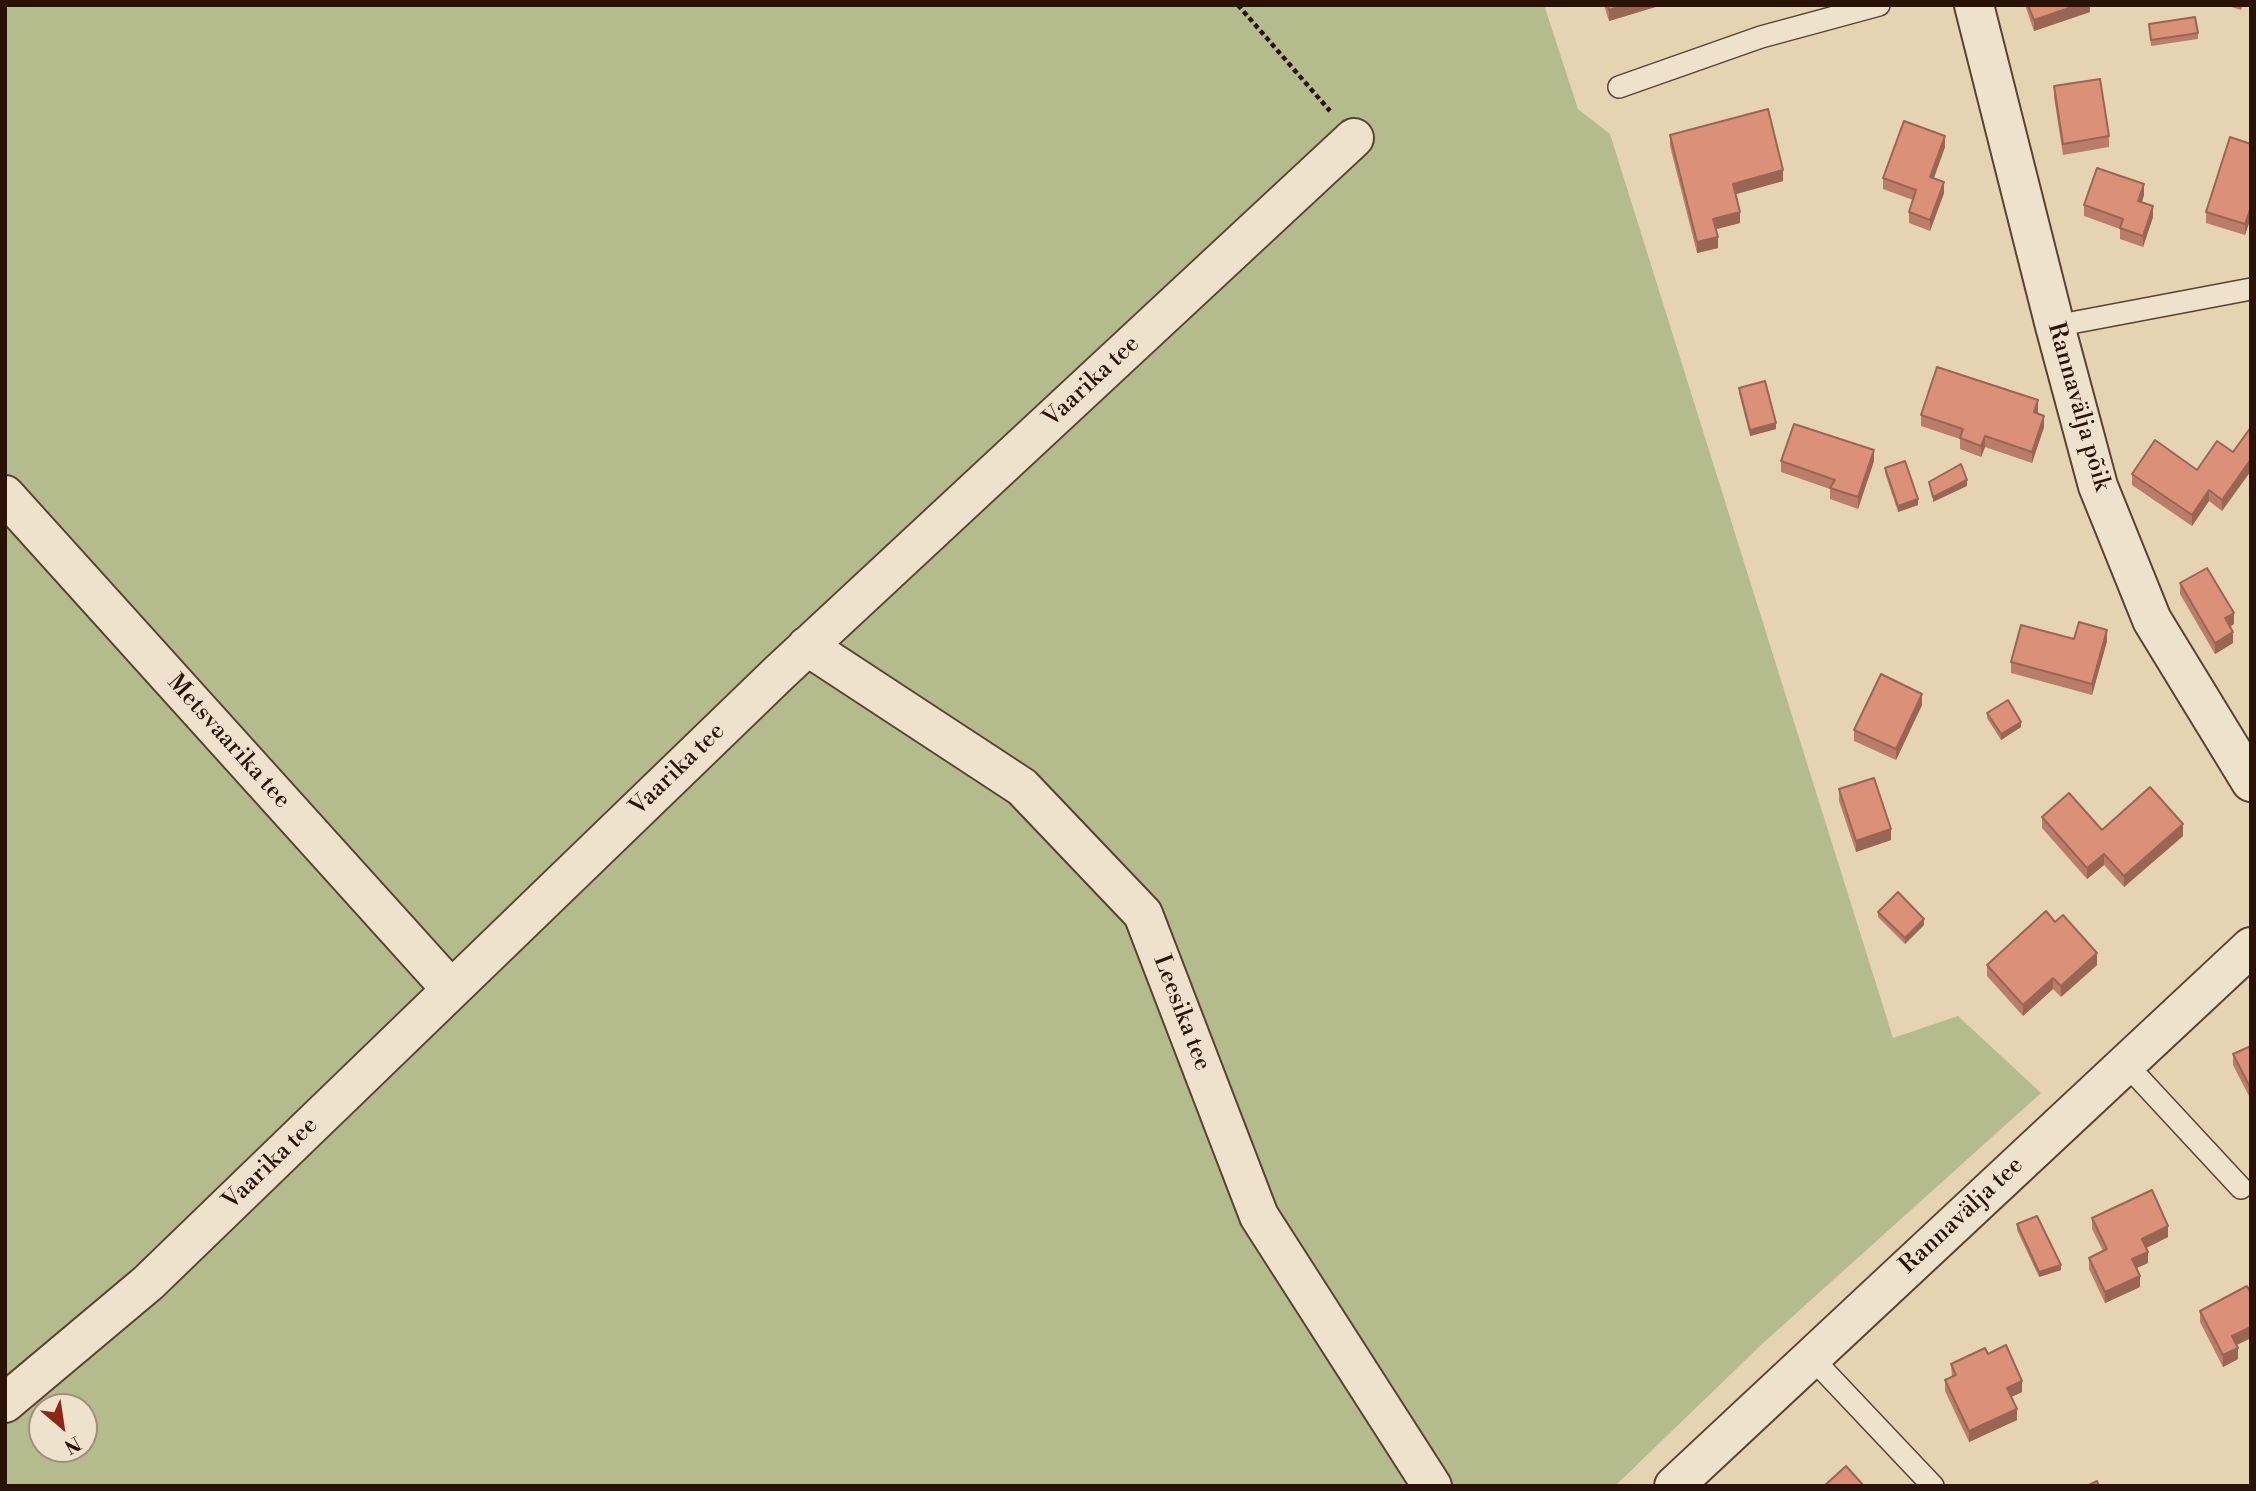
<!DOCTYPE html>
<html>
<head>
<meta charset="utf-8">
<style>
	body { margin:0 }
	#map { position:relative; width:2256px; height:1491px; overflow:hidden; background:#e6d3b2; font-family:"Libre Bodoni",serif }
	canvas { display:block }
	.frame { position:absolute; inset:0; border:7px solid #2b1207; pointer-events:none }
	.north { position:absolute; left:28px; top:1393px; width:70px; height:70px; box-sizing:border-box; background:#efe2cd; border:2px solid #a18f7e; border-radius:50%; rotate:151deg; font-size:19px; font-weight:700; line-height:28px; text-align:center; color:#2b1207 }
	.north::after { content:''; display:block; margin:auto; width:24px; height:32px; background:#8f2418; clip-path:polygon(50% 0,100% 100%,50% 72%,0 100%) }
</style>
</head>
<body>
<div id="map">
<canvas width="2256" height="1491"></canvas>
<div class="frame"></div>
<div class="north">N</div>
</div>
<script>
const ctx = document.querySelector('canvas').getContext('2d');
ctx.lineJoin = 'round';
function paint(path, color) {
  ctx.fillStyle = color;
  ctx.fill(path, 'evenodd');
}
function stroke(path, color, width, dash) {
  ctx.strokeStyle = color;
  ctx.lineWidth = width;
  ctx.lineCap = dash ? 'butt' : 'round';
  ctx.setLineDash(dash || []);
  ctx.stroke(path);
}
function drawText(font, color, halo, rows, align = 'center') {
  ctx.font = font + ' "Libre Bodoni",serif';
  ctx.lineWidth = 5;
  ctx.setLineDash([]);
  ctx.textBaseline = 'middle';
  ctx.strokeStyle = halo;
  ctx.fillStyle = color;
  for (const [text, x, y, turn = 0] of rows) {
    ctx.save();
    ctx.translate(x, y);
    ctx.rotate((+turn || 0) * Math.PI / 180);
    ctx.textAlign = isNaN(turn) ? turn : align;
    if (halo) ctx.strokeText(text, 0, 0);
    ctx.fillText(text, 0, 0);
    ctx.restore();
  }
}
paint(new Path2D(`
	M5,5H1544L1578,109L1610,134L1893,1038L1958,1016L2041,1093L1761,1345L1615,1486H5ZM42,1407H84V1449H42Z`), '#b4bc8d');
const lane = new Path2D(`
	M1619,87L1761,37L1879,5
	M2055,326L2251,289
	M2125,1063L2241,1188
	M1811,1357L1933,1486`);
const street = new Path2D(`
	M1974,5L2055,326L2098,486L2152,620L2251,782
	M5,495L451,989
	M807,646L1022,787L1143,914L1259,1216L1432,1486
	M5,1403L148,1283L779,673L1354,138
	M1674,1486L2251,947`);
stroke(lane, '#5a4232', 24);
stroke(street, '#5a4232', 42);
stroke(new Path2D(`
	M1238,5L1330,111`), '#2b1207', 4.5, [5, 3.5]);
stroke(lane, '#efe2cd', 21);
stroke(street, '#efe2cd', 38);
paint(new Path2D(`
	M1604,5H1662L1609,21Z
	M2025,5H2090V12L2034,31Z
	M2225,5H2243L2241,10Z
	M2149,24L2198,33V39L2151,46Z
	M2054,86L2109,136V147L2063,155L2054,97Z
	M1670,135L1783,181L1735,194L1740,223L1716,229L1718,248L1697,253L1670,146Z
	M2251,144L2245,235L2206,223V212Z
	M1945,147L1934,178L1944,193L1930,231L1909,223V212L1913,200L1883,189V178Z
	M2144,195L2142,202L2153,217L2143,247L2120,239V229L2084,216V205Z
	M1739,388L1776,429L1750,436L1739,393Z
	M2038,411L2037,413L2044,427L2032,463L1985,447L1981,457L1960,449V439L1921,426V415Z
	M2233,452L2222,511L2209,501L2192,526L2132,485V474L2197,470Z
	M1781,461H1874L1858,509L1830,499V489L1781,472Z
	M1885,468L1918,505L1898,512L1885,473Z
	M2180,583L2234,624L2230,627L2233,643L2215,654L2180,594Z
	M2074,639L2107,641L2092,695L2011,673V662Z
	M1922,705L1896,760L1854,741V730Z
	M1987,713L2021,727L2001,740L1987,718Z
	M1839,789L1891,840L1856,852L1839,801Z
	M2042,817L2102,830L2183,836L2124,887L2104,865L2087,879L2042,828Z
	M1878,912L1924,925L1905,944L1878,917Z
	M2055,922L2097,965L2061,997L2053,989L2023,1016L1987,976V965Z
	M2251,1046V1100L2233,1065V1054Z
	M2092,1218L2168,1237L2146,1248L2148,1263L2136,1268L2140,1287L2105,1303L2089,1269V1258L2103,1251L2092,1229Z
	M2017,1224L2061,1270L2039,1277L2017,1230Z
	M2200,1311L2251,1338L2237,1345L2238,1359L2223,1367L2200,1322Z
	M1988,1354L2022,1392L2011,1397L2017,1420L1969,1442L1945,1391V1380L1952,1377L1951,1364Z`), '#bb7d67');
paint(new Path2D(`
	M1626,5H1662L1609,21V10Z
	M2078,5H2090V12L2034,31V20Z
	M1945,136V147L1930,188V177Z
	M1783,170V181L1733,195V184Z
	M1944,182V193L1930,231V220Z
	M2144,184V195L2138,212V201Z
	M2153,206V217L2143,247V236Z
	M2251,207V218L2245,235V224Z
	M1740,212V223L1713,230V219Z
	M1718,237V248L1697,253V242Z
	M2038,400V411L2034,423V412Z
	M2044,416V427L2032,463V452Z
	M1776,423V429L1750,436V430Z
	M1985,436V447L1981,457V446Z
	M1874,450V461L1858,509V497Z
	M2251,459V471L2222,511V500Z
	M1967,480V486L1933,502V497Z
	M2209,490V501L2192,526V515Z
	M1918,499V505L1898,512V506Z
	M2234,613V624L2225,629V618Z
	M2107,630V641L2092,695V684Z
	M2233,632V643L2215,654V643Z
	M1922,694V705L1896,760V749Z
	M2021,722V727L2001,740V734Z
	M2183,824V836L2124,887V876Z
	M1891,829V840L1856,852V841Z
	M2104,854V865L2087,879V868Z
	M1924,919V925L1905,944V938Z
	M2097,953V965L2061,997V986Z
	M2053,978V989L2023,1016V1005Z
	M2168,1226V1237L2142,1250V1239Z
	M2148,1252V1263L2132,1270V1259Z
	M2061,1265V1270L2039,1277V1272Z
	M2140,1276V1287L2105,1303V1292Z
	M2251,1327V1338L2232,1347V1336Z
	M2238,1348V1359L2223,1367V1355Z
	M2022,1381V1392L2007,1399V1388Z
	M2017,1409V1420L1969,1442V1431Z`), '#996654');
const building = new Path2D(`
	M1608,5H1626L1609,10Z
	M2028,5H2078L2034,20Z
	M2195,17L2198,33L2151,40L2149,24Z
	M2100,79L2109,136L2063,144L2054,86Z
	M1768,109L1783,170L1733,184L1740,212L1713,219L1718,237L1697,242L1670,135Z
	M1904,121L1945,136L1930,177L1944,182L1930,220L1909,212L1916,190L1883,178Z
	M2230,137L2251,144V207L2245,224L2206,212Z
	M2097,168L2144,184L2138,201L2153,206L2143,236L2120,228L2123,219L2084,205Z
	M1937,367L2038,400L2034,412L2044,416L2032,452L1985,436L1981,446L1960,438L1963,429L1921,415Z
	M1765,381L1776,423L1750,430L1739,388Z
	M1794,424L1874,450L1858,497L1830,488L1835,480L1781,461Z
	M2251,427V459L2222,500L2209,490L2192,515L2132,474L2155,440L2197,470L2217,441L2233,452Z
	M1905,461L1918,499L1898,506L1885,468Z
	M1961,464L1967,480L1933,497L1929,482Z
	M2207,568L2234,613L2225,618L2233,632L2215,643L2180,583Z
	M2079,622L2107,630L2092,684L2011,662L2021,625L2074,639Z
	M1881,674L1922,694L1896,749L1854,730Z
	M2008,700L2021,722L2001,734L1987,713Z
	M1874,778L1891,829L1856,841L1839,789Z
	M2150,787L2183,824L2124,876L2104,854L2087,868L2042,817L2069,793L2102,830Z
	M1898,892L1924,919L1905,938L1878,912Z
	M2046,911L2055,922L2063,915L2097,953L2061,986L2053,978L2023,1005L1987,965Z
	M2251,1046V1089L2233,1054Z
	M2152,1190L2168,1226L2142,1239L2148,1252L2132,1259L2140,1276L2105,1292L2089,1258L2107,1249L2092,1218Z
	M2037,1216L2061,1265L2039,1272L2017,1224Z
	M2247,1286L2251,1293V1327L2232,1336L2238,1348L2223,1355L2200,1311Z
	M2006,1345L2022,1381L2007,1388L2017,1409L1969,1431L1945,1380L1956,1375L1951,1364L1985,1348L1988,1354Z
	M1846,1466L1864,1486H1824Z
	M2097,1481L2099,1486H2087Z`);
paint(building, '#da9178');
stroke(building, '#996654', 2);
drawText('24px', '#2b1207', '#efe2cd', [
	["Vaarika tee",1092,382,-43],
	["Rannavälja põik",2078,407,74],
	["Metsvaarika tee",228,742,48],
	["Vaarika tee",678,770,-44],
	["Leesika tee",1181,1013,69],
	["Vaarika tee",271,1164,-44],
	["Rannavälja tee",1962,1216,-43]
]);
</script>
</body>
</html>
